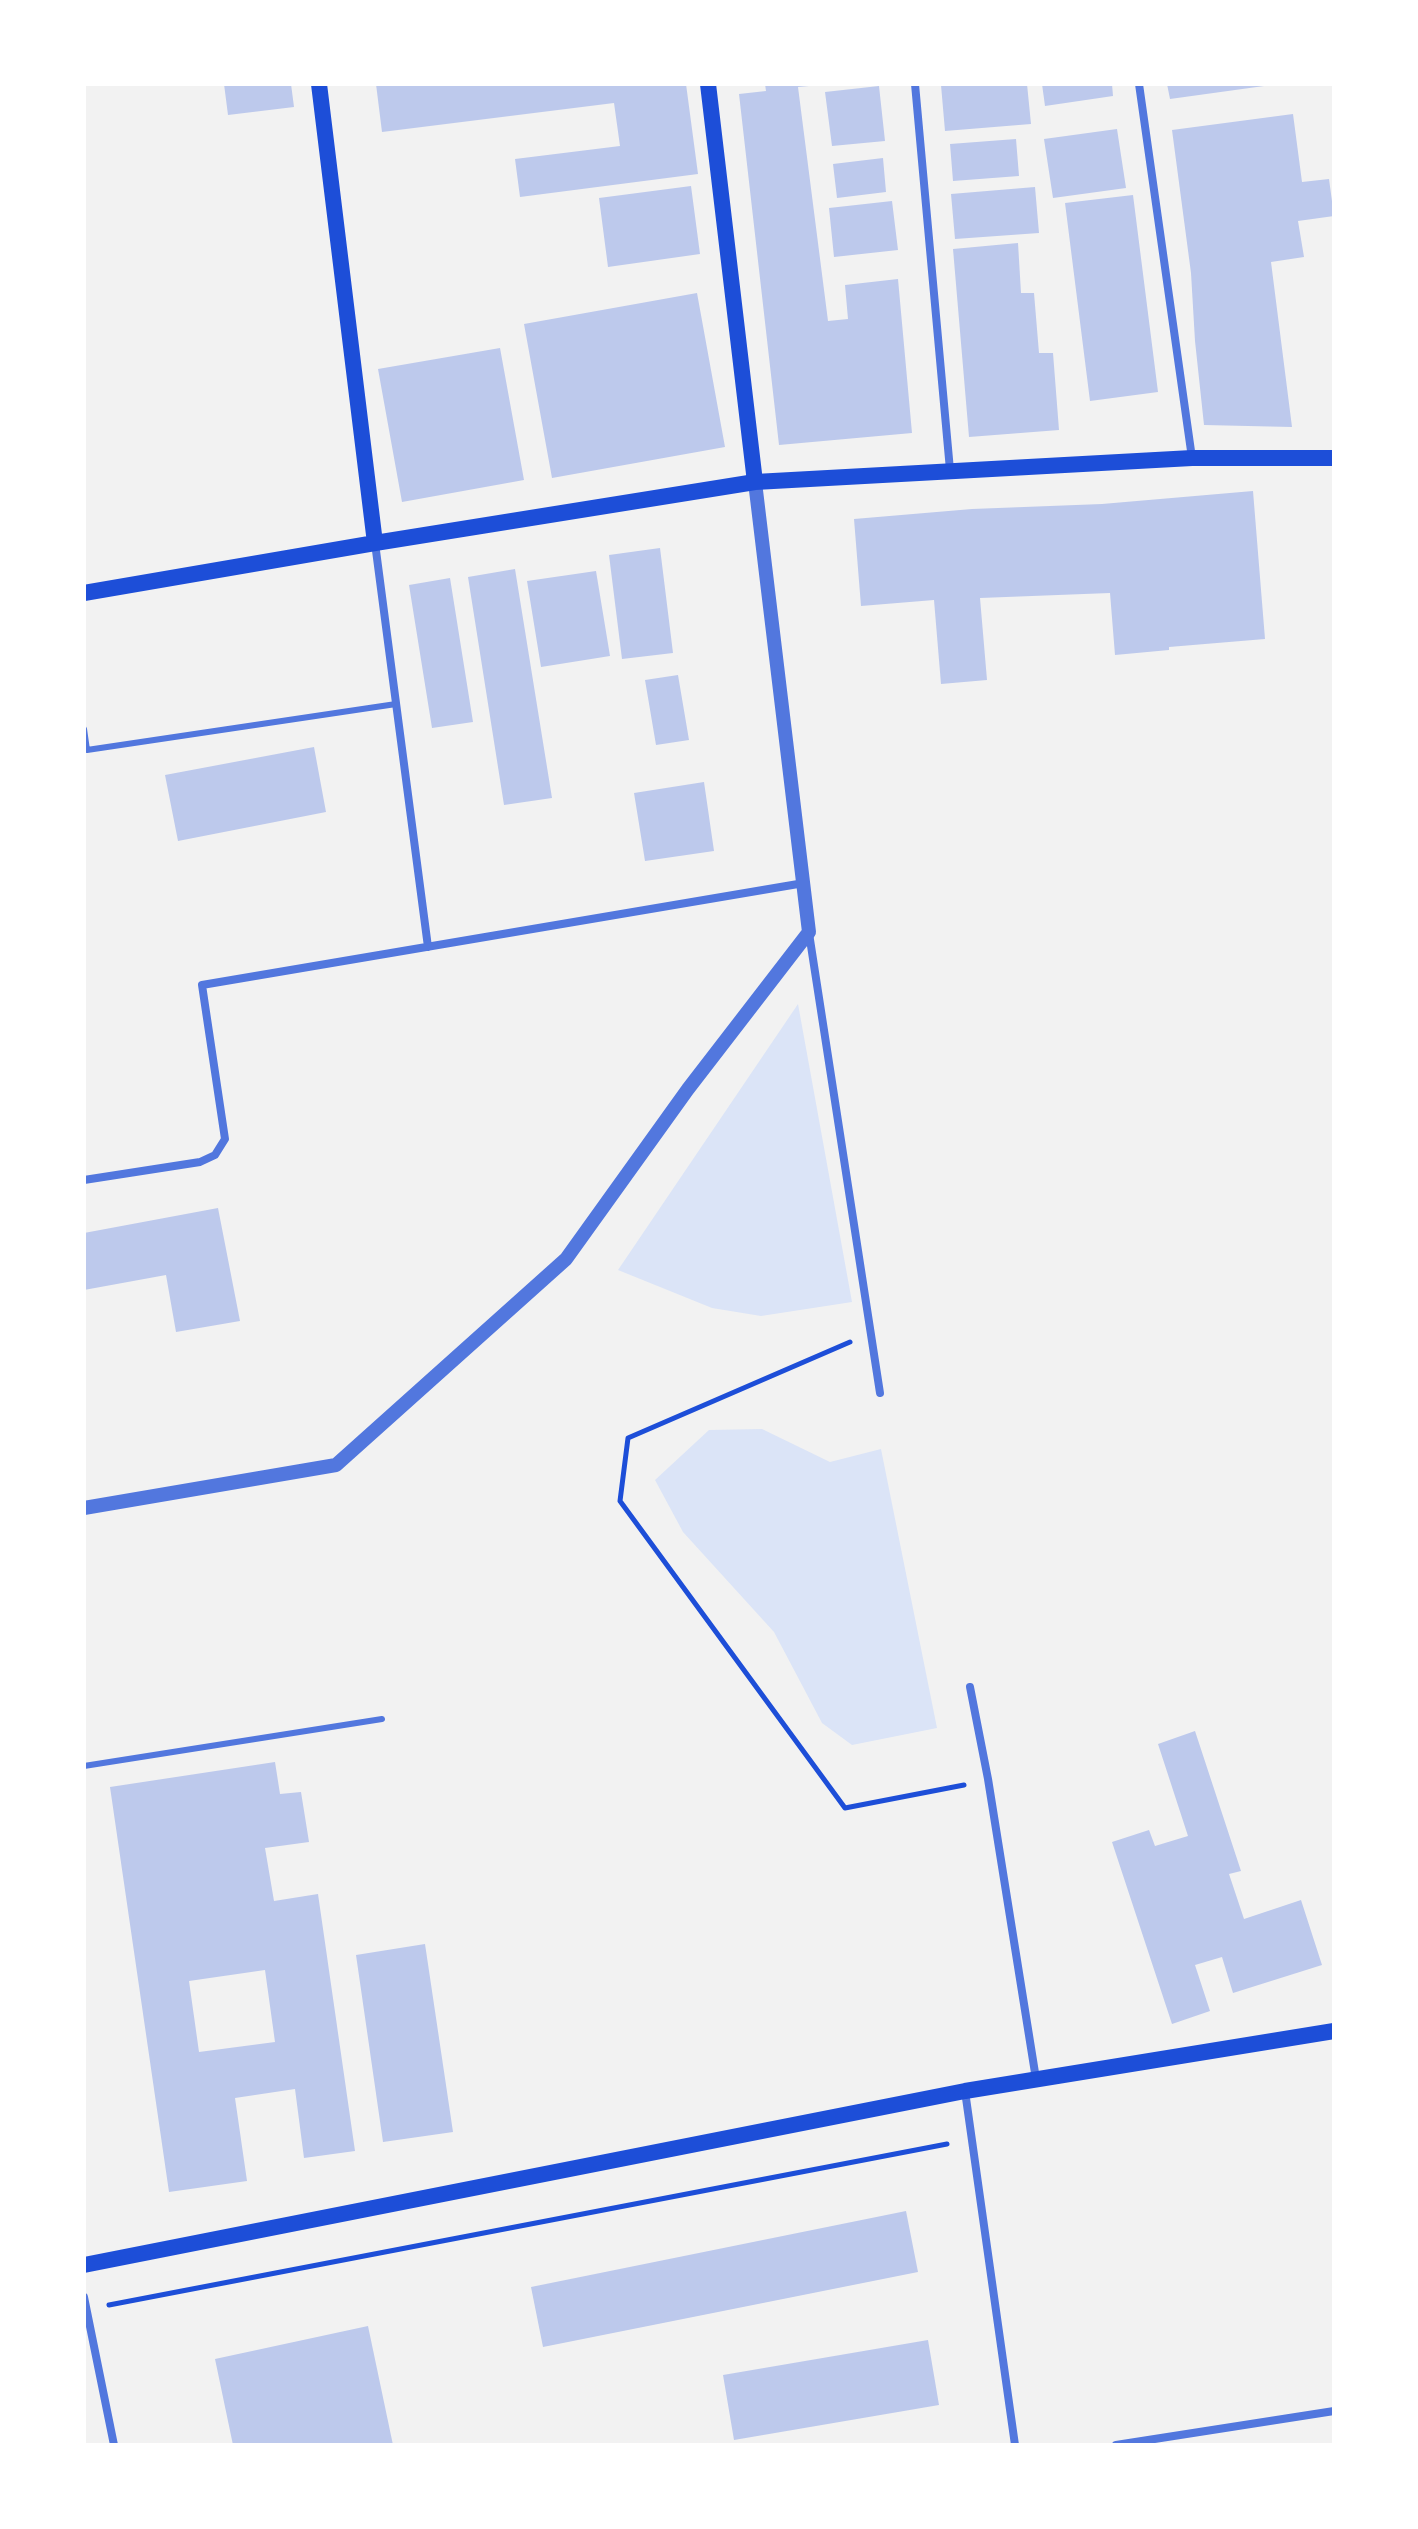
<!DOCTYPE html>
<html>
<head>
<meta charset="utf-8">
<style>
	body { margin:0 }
	#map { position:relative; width:1418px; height:2529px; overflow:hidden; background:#f2f2f2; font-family:"Fira Sans Condensed",sans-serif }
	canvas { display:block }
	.frame { position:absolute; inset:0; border:86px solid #fff; pointer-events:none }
</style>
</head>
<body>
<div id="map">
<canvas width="1418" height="2529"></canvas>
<div class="frame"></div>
</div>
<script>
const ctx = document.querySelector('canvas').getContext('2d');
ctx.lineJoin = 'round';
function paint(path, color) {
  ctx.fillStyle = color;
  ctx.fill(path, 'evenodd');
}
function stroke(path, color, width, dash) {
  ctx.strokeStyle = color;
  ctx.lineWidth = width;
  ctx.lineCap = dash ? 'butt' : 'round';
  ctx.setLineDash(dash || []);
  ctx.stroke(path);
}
paint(new Path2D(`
	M798,1004L852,1302L761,1316L712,1308L618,1270Z
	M762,1429L830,1462L881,1449L937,1728L852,1745L822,1723L774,1632L683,1532L655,1480L709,1430Z`), '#dbe4f7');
paint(new Path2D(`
	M224,84H291L294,107L228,115Z
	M376,84H686L698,174L520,197L515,159L620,146L614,103L382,132Z
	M765,84H809V86L798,87L828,321L848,319L845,285L898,279L912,433L779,445L739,94L766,91Z
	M944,84H1027L1031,124L945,131L941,85Z
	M1042,84H1112L1113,96L1045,106Z
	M1167,84H1263L1264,86L1170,99Z
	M879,86L885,141L832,146L825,92Z
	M1293,114L1302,182L1329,179L1334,216L1298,221L1304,257L1271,262L1292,427L1204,425L1195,341L1191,273L1172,130Z
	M1117,129L1126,188L1053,198L1044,139Z
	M1016,139L1019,176L953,181L950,144Z
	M883,158L886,192L837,198L833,164Z
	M691,186L700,254L608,267L599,198Z
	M1035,187L1039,233L955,239L951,194Z
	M1133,195L1158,392L1090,401L1065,203Z
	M892,201L898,250L834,257L829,208Z
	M1018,243L1021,293H1034L1039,353H1053L1059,430L969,437L953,249Z
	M697,293L725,447L552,478L524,324Z
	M500,348L524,480L402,502L378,369Z
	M1253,491L1265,639L1169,647V650L1115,655L1110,593L980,598L987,680L941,684L934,600L861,606L854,519L972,509L1102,504Z
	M660,548L673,653L622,659L609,555Z
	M515,569L552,798L504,805L468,577Z
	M596,571L610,656L541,667L527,581Z
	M450,578L473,722L432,728L409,585Z
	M678,675L689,740L656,745L645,680Z
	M314,747L326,812L178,841L165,775Z
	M704,782L714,851L645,861L634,793Z
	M218,1208L240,1321L176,1332L166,1275L84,1290V1233Z
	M1195,1731L1241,1871L1229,1874L1244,1919L1301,1900L1322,1965L1233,1993L1222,1957L1195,1965L1210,2011L1172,2024L1112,1842L1149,1830L1155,1846L1188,1836L1158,1744Z
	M275,1762L280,1794L301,1792L309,1842L265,1848L274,1901L318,1894L355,2151L304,2158L295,2089L235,2098L247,2181L169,2192L110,1787ZM265,1970L275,2042L199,2052L189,1981Z
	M425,1944L453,2132L383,2142L356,1955Z
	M906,2211L918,2272L543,2347L531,2287Z
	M368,2326L393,2445H233L215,2359Z
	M928,2340L939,2405L734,2440L723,2375Z`), '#bdc9ec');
stroke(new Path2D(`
	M850,1342L628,1438L620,1501L845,1808L964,1785
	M109,2305L947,2144`), '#1d4ed8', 5);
stroke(new Path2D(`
	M84,729L87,750L396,704
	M84,1766L382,1719`), '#5277de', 6);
stroke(new Path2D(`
	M915,84L950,470
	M1139,84L1192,458
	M375,543L428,947
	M809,933L880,1393
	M84,1180L200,1162L215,1155L225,1139L202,985L804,883
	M970,1687L988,1779L1036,2079
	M965,2091L1015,2445
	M84,2297L114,2445
	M1116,2445L1334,2411`), '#5277de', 8);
stroke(new Path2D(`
	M84,1508L336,1465L566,1259L688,1089L809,932L755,482`), '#5277de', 14);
stroke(new Path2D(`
	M319,84L375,543
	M708,84L755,482
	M84,593L375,543L755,482L1192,458H1334
	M84,2265L965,2091L1334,2031`), '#1d4ed8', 16);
</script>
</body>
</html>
